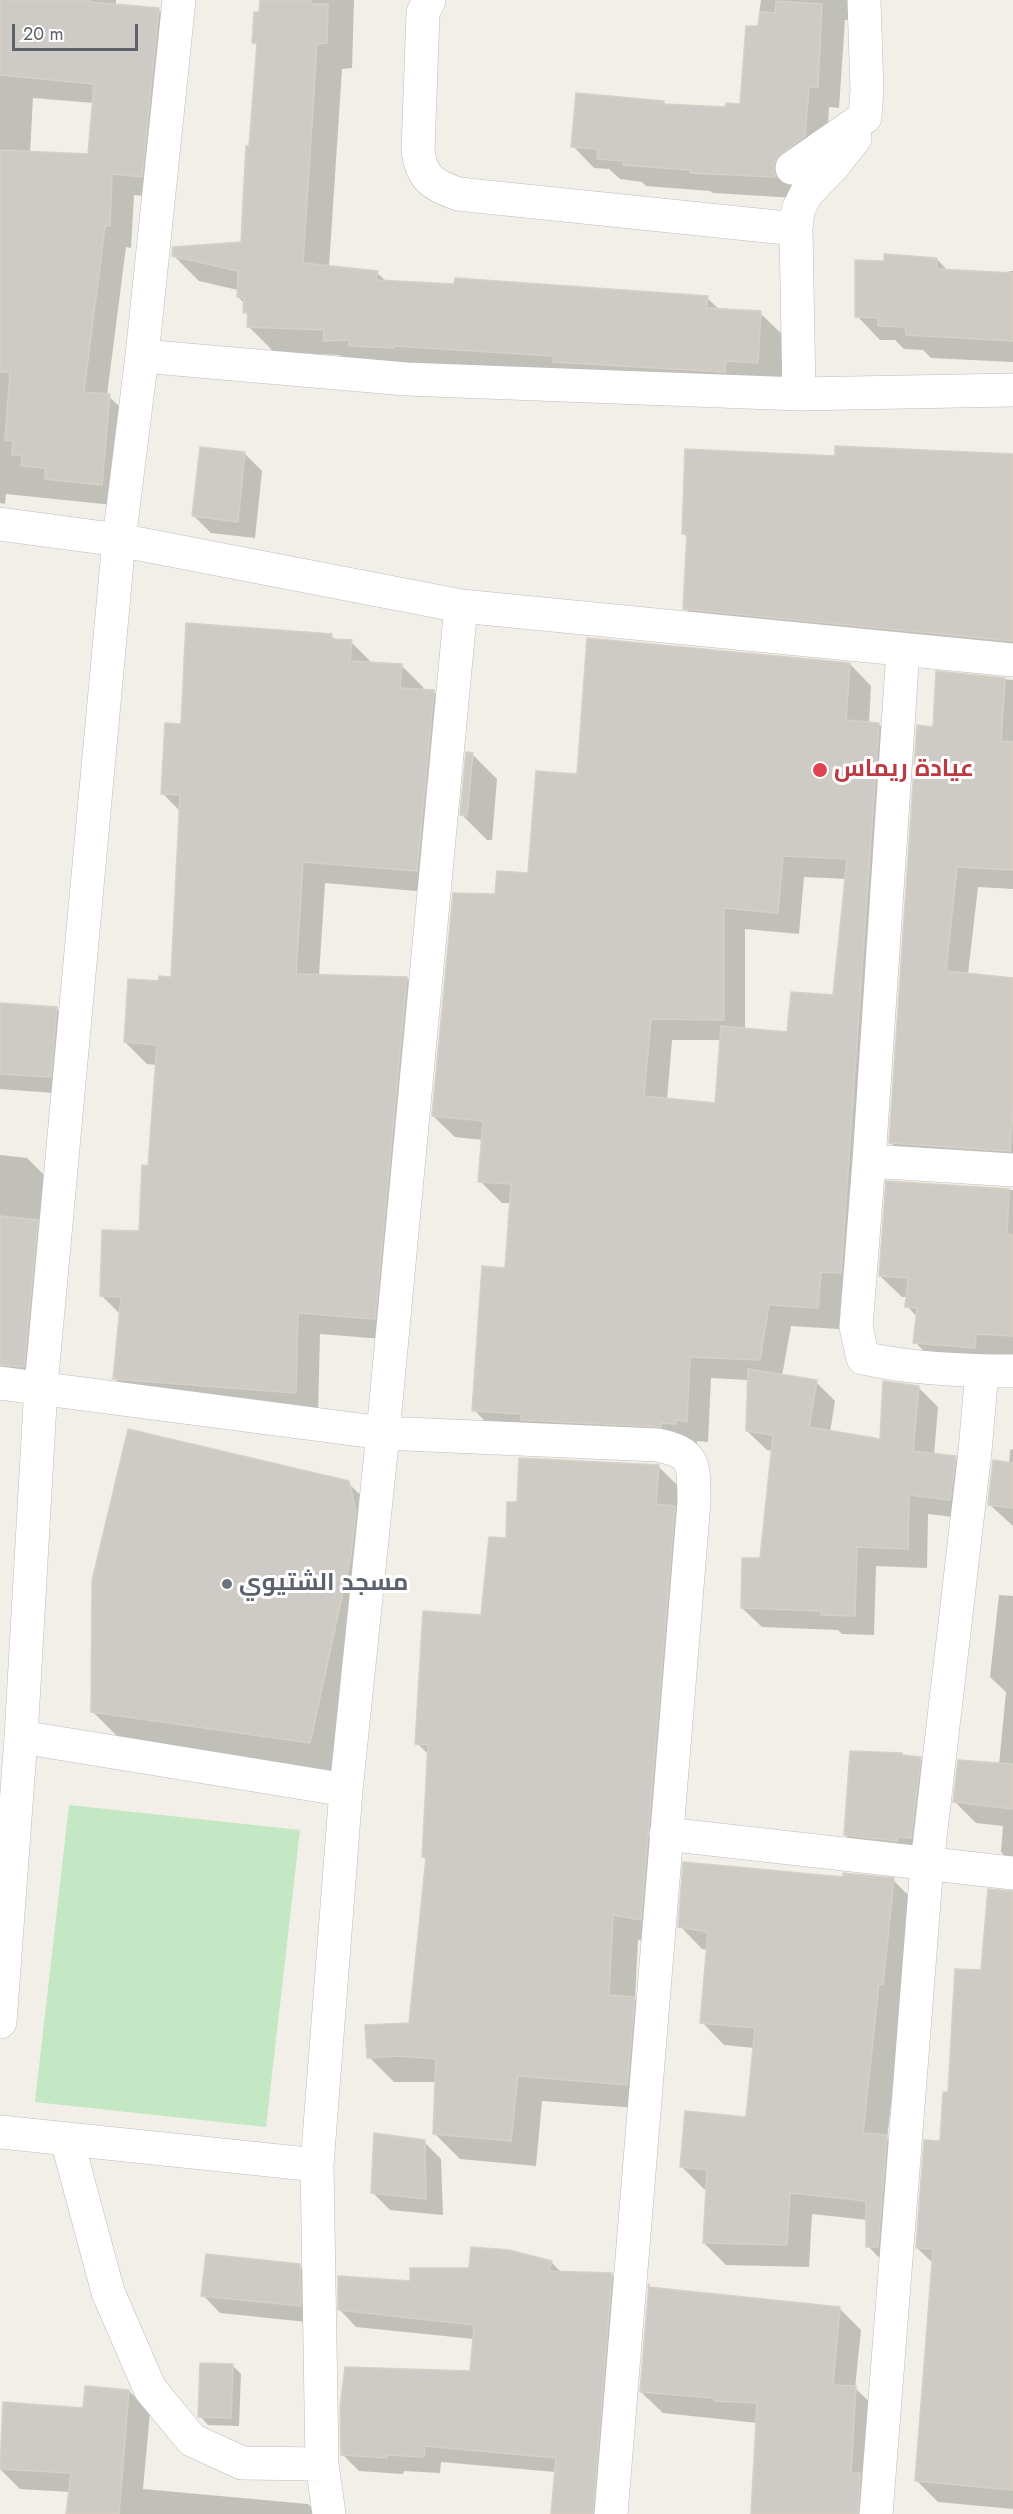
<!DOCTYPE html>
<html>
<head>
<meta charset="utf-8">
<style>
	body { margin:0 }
	#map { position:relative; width:1013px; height:2514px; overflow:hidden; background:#f1efe7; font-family:Jost,sans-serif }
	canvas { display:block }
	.scale { position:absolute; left:12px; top:24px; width:126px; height:27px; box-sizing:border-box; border:3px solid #5e6268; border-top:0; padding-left:8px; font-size:18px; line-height:21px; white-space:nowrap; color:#5e6268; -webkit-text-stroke:4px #fff; paint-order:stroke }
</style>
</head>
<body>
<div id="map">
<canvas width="1013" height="2514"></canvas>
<div class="scale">20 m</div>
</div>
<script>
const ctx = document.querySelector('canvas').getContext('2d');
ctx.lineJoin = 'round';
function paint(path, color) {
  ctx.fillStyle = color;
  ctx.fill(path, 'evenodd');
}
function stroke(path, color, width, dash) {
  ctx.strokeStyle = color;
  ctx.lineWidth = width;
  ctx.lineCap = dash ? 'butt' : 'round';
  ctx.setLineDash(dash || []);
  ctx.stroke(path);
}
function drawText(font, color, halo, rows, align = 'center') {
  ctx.font = font + ' Jost,Cairo,sans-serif';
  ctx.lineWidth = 6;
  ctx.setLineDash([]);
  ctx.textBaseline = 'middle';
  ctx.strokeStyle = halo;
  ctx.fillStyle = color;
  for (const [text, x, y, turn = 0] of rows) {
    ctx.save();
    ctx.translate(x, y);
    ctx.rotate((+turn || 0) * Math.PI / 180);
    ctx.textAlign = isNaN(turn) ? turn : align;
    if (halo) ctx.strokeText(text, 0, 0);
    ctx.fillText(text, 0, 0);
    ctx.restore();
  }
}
paint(new Path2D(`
	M69,1805L300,1830L266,2127L35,2102Z`), '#c4e8c3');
paint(new Path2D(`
	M0,0H116V6L159,10L180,31L163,198L134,195L131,248L126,247L107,395L131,417L123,506L6,494L5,504L0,503ZM33,98L94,103L89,156L30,153Z
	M261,0H354L352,68L342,69L329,267L377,273L387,282L707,298L720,310L760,313L786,338L783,388L350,366L339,355L274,352L248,326L249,317L245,312V304L238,297V290L199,281L173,255L243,244L258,47L254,42Z
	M761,0H851L849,20H845L839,108L829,107L826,157L796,198L713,193L710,191L646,186L642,182L620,179L609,169L594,168L573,146L663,102L666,105L726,108L742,105L757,28Z
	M937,259L948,271L1008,274L1009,271H1013V362L931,358L923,350L904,349L895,340H880L857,316L885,262Z
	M245,454L262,471L255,538L211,533L194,516Z
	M1013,456V660L706,630L685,608L688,538L683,533L836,458Z
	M331,635L336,641L351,642L373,664L401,665L423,687V691L434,692L456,714L439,893L325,883L319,976L407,978L429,1000L396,1340L320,1334L318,1414L136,1400L114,1378L120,1314L102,1296L140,1233L150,1167L157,1065L147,1064L125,1042L160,982L173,978L181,812L163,794L183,726Z
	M850,664L871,686L869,723L879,724L900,746L863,1294L842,1293L839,1329L791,1326L782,1376L816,1382L835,1401L830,1432L881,1440L918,1387L938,1407L934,1455L955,1457L974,1477L969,1519L928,1514L927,1568L876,1566L874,1635L842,1634L838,1630L762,1627L742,1608L761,1560L773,1451L767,1450L747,1431L749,1380L711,1378L708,1442L697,1441V1445L496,1432L474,1410L506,1269L511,1203H502L480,1181L483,1140L455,1137L433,1116L497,895L529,875L578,776ZM804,877L847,879L834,997L789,1034L745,1030V929L799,934ZM672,1040H721L716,1104L667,1100Z
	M938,673L1013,680V889L978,887L968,974L1013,978V1170L912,1164L891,1143L935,728Z
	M472,754L497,779L492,840H487L462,815Z
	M0,1005L56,1008L74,1026L68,1094L0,1089Z
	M0,1155L27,1158L50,1181L48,1378L0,1373Z
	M888,1182L1013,1190V1370L936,1364L915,1342L917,1317L907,1306L908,1297H902L880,1276Z
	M1013,1449V1526L989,1504L1009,1464L1010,1450Z
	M658,1466L683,1491L665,1944L638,1940L635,1999L659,2023L652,2109L542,2101L536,2166L460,2159L435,2134L436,2082H394L369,2057L410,2025L427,1861L423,1857L429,1755L417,1743L482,1617L518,1504Z
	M348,1483L380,1514L341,1774L124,1743L93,1712Z
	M999,1595L1013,1596V1864L1001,1852L1003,1826L976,1823L955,1802L999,1765L1006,1692L990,1677Z
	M902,1754L904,1757L920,1758L937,1775L928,1854L863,1852L845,1835Z
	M844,1879L893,1880L915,1902L887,2138L909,2159L890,2269L868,2246V2220L812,2214L809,2267L726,2265L704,2243L707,2189H704L681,2166L748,2119L754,2048L724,2045L702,2022L708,1950L702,1949L680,1926Z
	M1013,1891V2509L938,2502L916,2480L933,2263L917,2248L942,2143L949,2094L982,1972Z
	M424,2142L441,2159L443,2215L390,2210L373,2193Z
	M551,2262L562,2273L611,2274L628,2291L610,2514H552L556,2472L441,2462L440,2473L404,2471L403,2474L359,2471L342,2454L472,2373L474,2339L356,2327L340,2310L411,2283L471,2269Z
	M299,2265L317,2283V2323L220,2313L203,2295Z
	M839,2308L861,2330L855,2388L877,2409L880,2514H753L758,2423L663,2413L641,2392Z
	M232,2365L241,2374L239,2426L208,2425L200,2416Z
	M129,2391L150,2412L143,2489L308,2504L318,2514H68L70,2492L20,2489L0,2469L4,2403L85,2410Z`), '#0003');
const building = new Path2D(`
	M0,0H90V2L159,8L142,177L112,174L110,226H105L84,392L110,394L102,485L45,479V468L21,466L22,455H12L13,441L5,440L10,372H0V150L88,154L94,84L0,75Z
	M260,0H311V4H328L327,43L317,44L303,263L378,271L376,280L454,284L455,278L708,296L706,308L761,311L758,363L726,361L725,372L553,362V356L394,346V348L349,346V340L323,341L324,330L247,327L248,312L243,313L244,298L237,297L238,271L172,256L173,247L241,242L246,146H249L257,43H252L254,12H259Z
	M776,1L822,4L818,87H809L805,136L776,159L773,168L776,177L690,173V170L623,165L624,161L597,159L598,149L571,147L576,93L664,101V104L725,107L726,103L740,104L746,26H758L760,12L775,13Z
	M884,254L937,258V269L1013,273V341L906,335L905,327L878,326V318L855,317V260L884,261Z
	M835,446L1013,454V641L683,609L687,533L682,534L685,449L835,456Z
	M200,447L245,452L238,522L192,516Z
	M186,623L332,634L331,639L352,640L350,661L402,664L400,688L434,690L417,871L303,862L296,974L407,977L375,1319L298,1313L296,1393L113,1379L121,1297L100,1296L102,1230L139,1231L142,1165L148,1166L157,1045L124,1042L128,979L158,981L159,976L171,977L180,795L161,794L165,723L181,724Z
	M587,638L850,663L846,720L879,723L841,1273L821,1272L818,1308L769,1305L760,1360L690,1357L687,1422L676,1420V1424L661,1423V1427L521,1420V1414L472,1411L482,1266L505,1268L511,1184L478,1182L483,1121L432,1116L453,893L495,894L497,871L528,873L536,771L577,774ZM783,856L847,859L833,995L791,992L787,1032L721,1026L715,1103L644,1096L651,1019L724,1020V908L778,913Z
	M936,671L1005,678L1001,741L1013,742V870L957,867L946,971L1013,978V1108L1010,1151L889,1143L917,725L933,727Z
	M466,752L473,753L467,816L460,815Z
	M0,1003L57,1007L51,1077L0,1074Z
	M886,1181L1009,1189L1007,1234L1013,1235V1336L976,1334L975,1348L913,1343L917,1308L905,1307L908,1278L879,1276Z
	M0,1216L38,1220L24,1367L0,1365Z
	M748,1369L817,1380L809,1427L880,1439L883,1381L919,1386L913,1451L956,1456L950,1500L909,1495L908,1549L857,1547L855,1616L821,1615V1611L741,1608L742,1558H760L773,1435L746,1431Z
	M128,1429L349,1481L356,1512L351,1555L310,1743L91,1712L92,1581Z
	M519,1458L659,1465L656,1504L675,1506L641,1920L613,1915L609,1995L635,1997L627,2085L518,2076L511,2141L433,2134L436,2059L398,2056L367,2058L365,2025L409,2023L426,1858L422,1857L428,1745L415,1744L423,1611L481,1615L489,1537L506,1538L507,1502H517Z
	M993,1460L1013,1463V1508L988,1505Z
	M850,1751L902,1753V1755L921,1757L911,1838L898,1837L897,1841L844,1835Z
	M958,1760L1013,1764V1809L953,1802Z
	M683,1862L843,1877V1873L894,1878L883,1985L879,1984L863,2133L887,2135L878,2247H866V2201L790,2193L787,2245L703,2243L707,2170L680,2167L685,2111L746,2117L755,2028L700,2023L708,1932L678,1927Z
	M988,1889L1013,1891V2490L915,2481L933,2249L916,2248L924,2140L940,2141L943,2092H948L955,1969L981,1970Z
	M374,2133L425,2140L426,2199L371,2193Z
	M471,2247L509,2250L552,2261L549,2271L612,2273L593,2514H551L556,2458L425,2446L424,2457L387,2455V2458L341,2455L340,2407L345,2367L470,2371L474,2325L338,2310V2276L410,2281V2268H469Z
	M206,2254L300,2264L301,2306L201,2296Z
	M649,2284L648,2287L840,2307L833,2385L856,2386L851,2473H860L858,2514H751L757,2403L714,2401V2398L640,2392Z
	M200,2363L233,2364L231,2418L198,2417Z
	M85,2386L129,2390L119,2514H66L71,2473L0,2469L3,2402L83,2408Z`);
paint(building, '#cecbc6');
stroke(building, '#d6d0c5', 1.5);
const minor = new Path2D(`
	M429,0L423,13L418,151C422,179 433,185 458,194L796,229
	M846,143L792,168L865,117L867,91L864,0
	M142,356L406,379L799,394L1013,390
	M799,394L796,229L798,210L806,194L833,166L855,138
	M0,524L119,540L461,606L1013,660
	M903,650L869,1161L856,1327L863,1358C911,1369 964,1371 1013,1371
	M869,1161L1013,1170
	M0,1383L383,1433L657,1445C698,1453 693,1466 694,1502L611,2514
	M21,1737L346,1790
	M666,1834L1013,1873
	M0,2022L21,1737L41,1386L119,540L142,356L179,0
	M0,2132L317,2165
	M67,2140L108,2292L150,2389L192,2440L242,2463L322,2464
	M329,2514L322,2464L317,2165L346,1790L383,1433L461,606
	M876,2514L927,1864L975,1451L982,1371`);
stroke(minor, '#b9bcc1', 34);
stroke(minor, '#fff', 33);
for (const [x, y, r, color] of [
	[820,770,8,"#e0444e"],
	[227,1584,6,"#6b7280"]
]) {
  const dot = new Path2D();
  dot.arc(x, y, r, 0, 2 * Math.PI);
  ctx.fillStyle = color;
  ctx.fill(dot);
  stroke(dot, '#fff', 2);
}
drawText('bold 24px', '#be3a42', '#fff', [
	["عيادة ريماس",834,770]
], 'left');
drawText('bold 24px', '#5b616d', '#fff', [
	["مسجد الشتيوي",239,1584]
], 'left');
</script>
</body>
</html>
